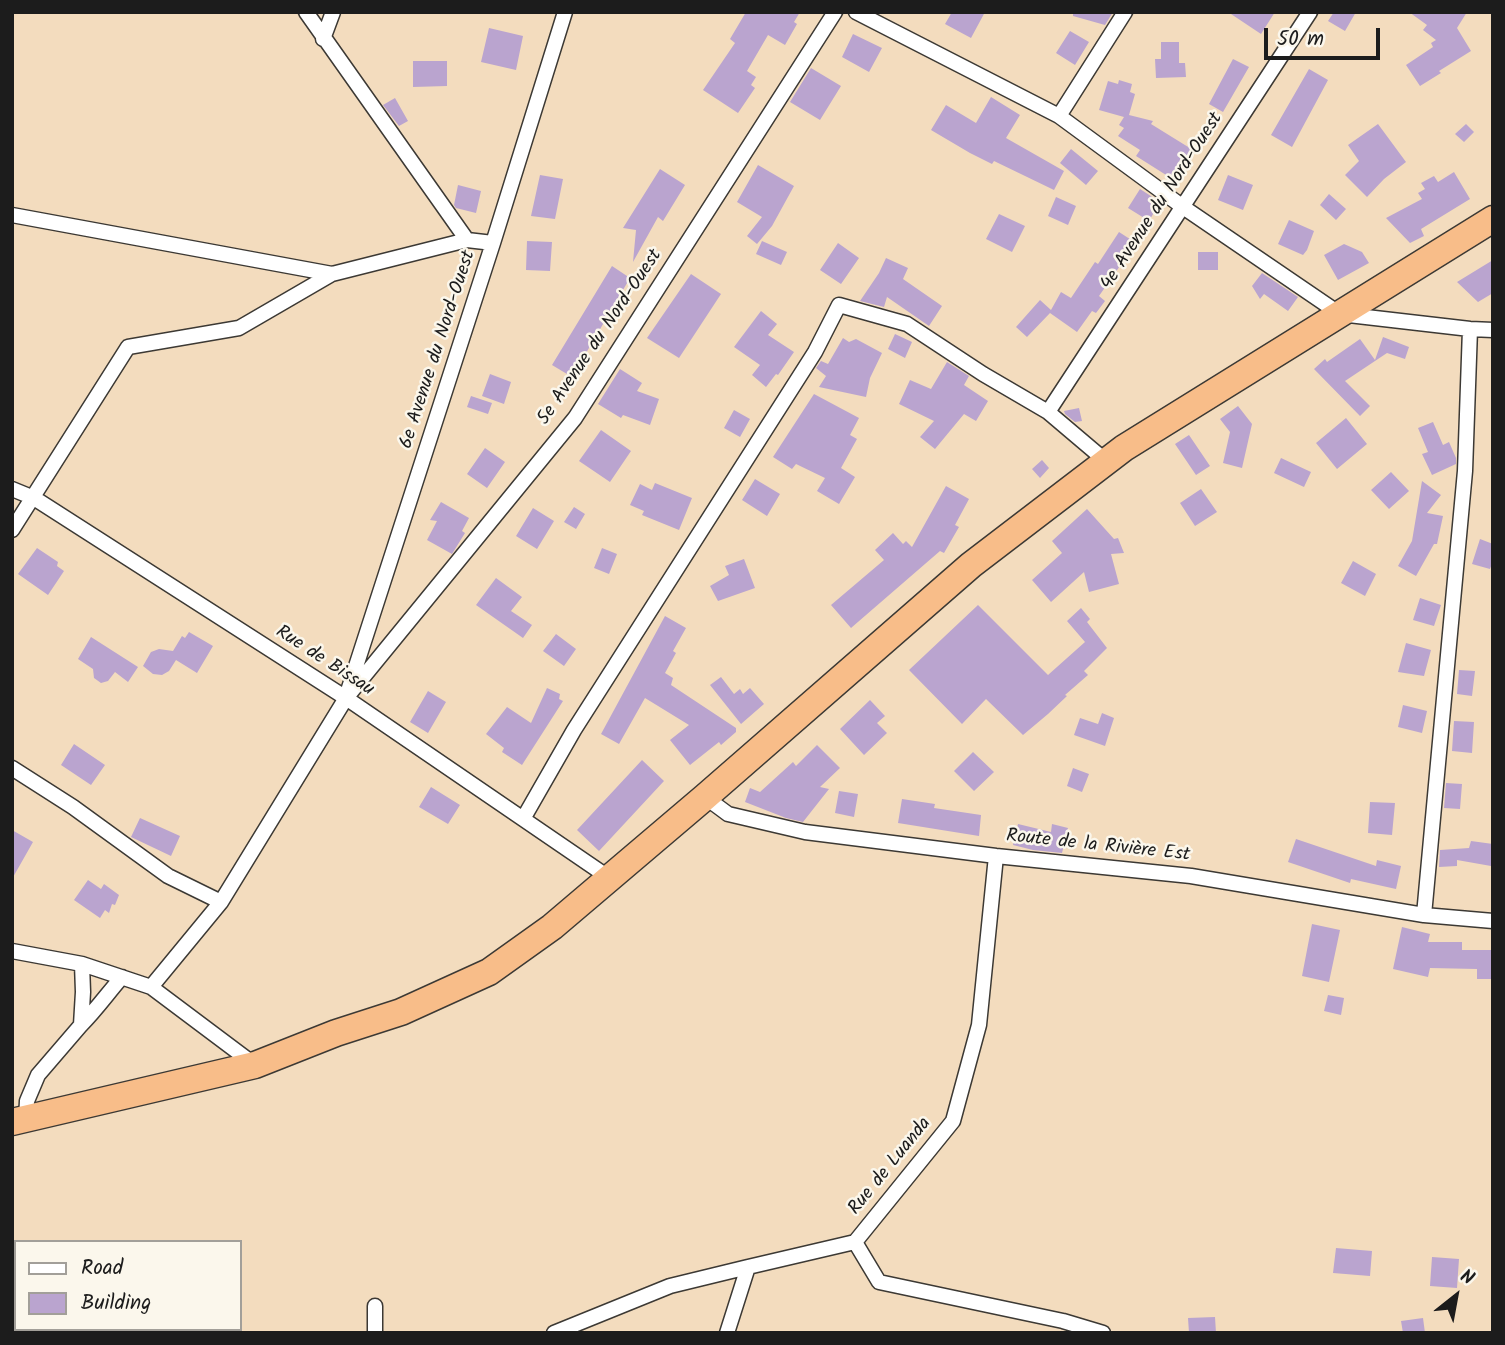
<!DOCTYPE html>
<html>
<head>
<meta charset="utf-8">
<style>
	body { margin:0 }
	#map { position:relative; width:1505px; height:1345px; overflow:hidden; background:#f3dcbe; font-family:Kalam,sans-serif }
	canvas { display:block }
	.frame { position:absolute; inset:0; border:14px solid #1c1c1c; pointer-events:none }
	.legend { position:absolute; left:14px; top:1240px; width:228px; height:91px; box-sizing:border-box; background:#fbf7ec; border:2px solid #a29f99; margin:0; padding:9px 12px; list-style:none; font-size:21px; color:#1c1c1c }
	.legend li { display:flex; align-items:center; gap:14px; height:35px }
	.legend b { width:35px; border:2px solid #a29f99 }
	.north { position:absolute; left:1421px; top:1261px; width:70px; height:70px; -webkit-text-stroke:5px #fbf7ec; paint-order:stroke; rotate:31deg; font-size:19px; font-weight:700; line-height:28px; text-align:center; color:#1c1c1c }
	.north::after { content:''; display:block; margin:auto; width:24px; height:32px; background:#1c1c1c; clip-path:polygon(50% 0,100% 100%,50% 72%,0 100%) }
	.scale { position:absolute; left:1264px; top:28px; width:116px; height:32px; box-sizing:border-box; border:4px solid #1c1c1c; border-top:0; padding-left:9px; font-size:21px; line-height:24px; white-space:nowrap; color:#1c1c1c; -webkit-text-stroke:5px #fbf7ec; paint-order:stroke }
</style>
</head>
<body>
<div id="map">
<canvas width="1505" height="1345"></canvas>
<div class="frame"></div>
<ul class="legend">
<li><b style="height:9px;background:#fff"></b>Road</li>
<li><b style="height:19px;background:#baa4cf"></b>Building</li>
</ul>
<div class="north">N</div>
<div class="scale">50 m</div>
</div>
<script>
const ctx = document.querySelector('canvas').getContext('2d');
ctx.lineJoin = 'round';
function paint(path, color) {
  ctx.fillStyle = color;
  ctx.fill(path, 'evenodd');
}
function stroke(path, color, width, dash) {
  ctx.strokeStyle = color;
  ctx.lineWidth = width;
  ctx.lineCap = dash ? 'butt' : 'round';
  ctx.setLineDash(dash || []);
  ctx.stroke(path);
}
function drawText(font, color, halo, rows, align = 'center') {
  ctx.font = font + ' Kalam,sans-serif';
  ctx.lineWidth = 5;
  ctx.setLineDash([]);
  ctx.textBaseline = 'middle';
  ctx.strokeStyle = halo;
  ctx.fillStyle = color;
  for (const [text, x, y, turn = 0] of rows) {
    ctx.save();
    ctx.translate(x, y);
    ctx.rotate((+turn || 0) * Math.PI / 180);
    ctx.textAlign = isNaN(turn) ? turn : align;
    if (halo) ctx.strokeText(text, 0, 0);
    ctx.fillText(text, 0, 0);
    ctx.restore();
  }
}
paint(new Path2D(`
	M746,12H800L794,22L797,24L785,45L768,35L747,71L756,77L751,85L755,88L738,113L703,90L735,43L730,39Z
	M952,12H985L971,38L945,24Z
	M1073,12H1113L1105,25L1073,16Z
	M1228,12H1275L1261,34Z
	M1334,12H1356L1345,31L1328,21Z
	M1409,12H1467L1457,28L1471,51L1439,71L1441,73L1420,86L1406,65L1433,47L1431,43L1436,40L1423,30L1427,25Z
	M489,28L523,36L516,70L481,62Z
	M1070,31L1089,42L1075,65L1056,53Z
	M853,34L882,48L869,72L842,57Z
	M1161,42H1179V63H1185L1186,77L1156,78L1155,59H1161Z
	M1233,59L1249,67L1223,112L1209,104Z
	M413,61H447V86L413,87Z
	M811,68L841,86L820,120L790,102Z
	M1309,69L1328,80L1292,147L1271,135Z
	M1119,80L1132,84L1130,92L1135,94L1129,115L1153,121L1151,124L1193,150L1174,180L1136,156L1140,150L1118,136L1124,128L1119,125L1124,117L1099,110L1108,81L1118,84Z
	M991,97L1020,115L1006,138L1064,171L1054,190L994,161L992,164L970,153L931,130L946,105L976,123Z
	M395,98L408,121L399,126L383,105Z
	M1378,124L1406,162L1384,179L1367,197L1345,175L1359,161L1348,145Z
	M1466,124L1474,132L1464,142L1455,134Z
	M1071,149L1098,171L1086,185L1060,163Z
	M758,165L794,186L772,226L757,244L747,236L762,217L737,202Z
	M660,169L685,185L663,221L658,217L633,262L636,230L623,228Z
	M1454,172L1470,199L1421,229L1424,236L1410,243L1386,218L1422,199L1418,193L1425,189L1421,183L1434,176L1438,182Z
	M540,175L563,179L555,219L531,216Z
	M1228,175L1253,185L1243,210L1218,200Z
	M458,185L481,191L476,213L456,208L454,205Z
	M1140,189L1160,202L1149,221L1128,208Z
	M1329,194L1346,209L1336,220L1320,205Z
	M1056,197L1076,206L1068,225L1048,216Z
	M999,214L1025,226L1012,252L986,239Z
	M1289,220L1314,231L1307,250L1303,255L1278,244Z
	M1119,232L1136,243L1099,296L1105,301L1096,313L1092,311L1077,332L1050,313L1027,337L1016,327L1040,300L1051,310L1061,292L1071,298L1095,262L1098,264Z
	M527,241L552,242L550,271L526,270Z
	M762,241L787,252L781,265L756,254Z
	M838,243L859,258L841,284L820,270Z
	M1344,244L1362,252L1369,263L1338,280L1324,255Z
	M1198,252H1218V270H1198Z
	M886,258L908,268L903,279L942,306L929,326L887,297L884,307L860,301L879,273Z
	M1493,260V293L1478,302L1457,282Z
	M612,266L630,278L572,377L552,365Z
	M1262,273L1298,297L1288,311L1264,294L1260,299L1252,286Z
	M691,274L721,294L679,358L647,338Z
	M761,311L777,324L768,335L794,352L778,375L776,374L766,387L752,375L760,365L734,347Z
	M895,334L912,342L905,358L888,349Z
	M1383,337L1409,347L1405,359L1387,353L1345,381L1370,406L1360,416L1314,369L1325,359L1327,362L1360,339L1375,360Z
	M843,338L849,342L856,339L882,353L870,378L866,397L819,387L826,376L816,368L821,361L828,364Z
	M947,362L969,376L964,385L988,401L976,421L964,414L935,449L920,437L934,421L899,404L910,380L931,389Z
	M620,369L642,383L637,391L659,399L650,425L623,415L621,418L598,404Z
	M490,374L511,382L504,404L482,396Z
	M814,394L859,418L850,435L857,439L841,468L855,477L839,504L817,491L825,478L796,464L792,469L773,457Z
	M471,396L492,403L488,414L467,407Z
	M1238,406L1252,424L1242,468L1223,463L1230,432L1220,419Z
	M1079,408L1082,421L1075,422L1065,414L1064,411Z
	M734,410L750,419L740,437L724,428Z
	M1346,418L1367,444L1337,469L1316,443Z
	M1433,422L1443,445L1449,442L1456,458V464L1432,475L1422,454L1428,452L1418,428Z
	M601,430L631,451L610,482L579,461Z
	M1189,435L1210,466L1196,475L1175,444Z
	M485,448L505,462L487,488L467,474Z
	M1281,458L1311,472L1304,487L1274,473Z
	M1042,460L1049,468L1040,478L1032,469Z
	M1391,472L1409,491L1389,509L1371,490Z
	M755,479L780,494L767,516L742,500Z
	M1422,481L1441,495L1427,513L1443,516L1437,544H1434L1416,576L1398,566L1412,541Z
	M655,483L692,498L679,530L642,515L644,511L630,505L640,484L652,490Z
	M946,486L969,499L955,525L959,527L944,553L940,551L851,628L831,605L884,560L875,550L893,533L903,544L906,541L912,547Z
	M1201,489L1217,512L1195,526L1180,503Z
	M441,502L469,518L462,531L465,533L452,554L427,540L437,521L430,520Z
	M574,507L585,514L576,529L564,522Z
	M533,508L554,521L537,549L516,536Z
	M1087,509L1114,539L1118,538L1124,553L1111,554L1119,584L1089,592L1084,572L1051,602L1032,580L1062,553L1052,541Z
	M1480,539L1493,544V561L1490,569L1472,564Z
	M37,548L58,562L57,566L64,571L48,595L18,574Z
	M602,548L617,554L609,574L594,568Z
	M744,559L755,588L718,601L710,586L729,575L725,566Z
	M1353,561L1376,574L1365,596L1341,583Z
	M496,578L522,597L511,611L532,625L523,638L476,605Z
	M1420,598L1441,605L1434,626L1413,620Z
	M978,605L1048,675L1085,642L1067,621L1081,608L1090,619L1087,622L1107,648L1084,671L1088,675L1065,695L1067,696L1048,714L1023,735L986,699L962,724L909,670Z
	M665,616L686,628L673,651L676,653L665,673L673,678L671,685L736,728V732L721,745L719,742L690,765L670,740L689,725L645,698L619,744L601,734Z
	M189,632L213,646L197,673L176,660L169,671L162,675L153,674L143,666L151,652L159,649L173,651L182,636L185,638Z
	M556,634L576,649L564,666L543,651Z
	M91,637L138,667L128,682L115,672L108,681L101,683L94,678L93,669L78,659Z
	M1406,643L1431,650L1424,676L1398,672Z
	M1459,670L1475,671L1472,696L1457,694Z
	M721,677L734,694L740,689L743,694L750,688L764,704L741,724L710,685Z
	M547,688L560,694L559,699L563,701L522,765L502,752L504,748L486,734L507,707L531,723Z
	M428,691L446,702L428,733L410,722Z
	M870,700L885,716L877,723L887,733L864,755L840,729Z
	M1403,705L1427,711L1422,733L1398,727Z
	M1102,713L1114,718L1105,746L1074,735L1080,718L1098,724Z
	M1454,721L1474,722L1472,753L1452,751Z
	M74,744L105,765L91,785L61,765Z
	M817,745L840,768L820,787L829,789L803,822L786,818L745,802L750,788L760,792L793,762L796,766Z
	M973,752L994,772L974,791L954,771Z
	M642,760L664,781L599,851L577,830Z
	M1073,768L1089,774L1082,792L1067,786Z
	M1446,783L1462,784L1460,809L1444,808Z
	M431,787L460,805L448,824L419,807Z
	M839,791L858,794L854,817L835,813Z
	M902,799L935,804L934,808L981,815L979,836L898,823Z
	M1370,802L1395,803L1392,835L1368,833Z
	M140,818L180,836L171,856L131,837Z
	M1018,824L1051,832L1052,824L1068,828L1062,853L1033,850L1013,845Z
	M12,830L33,842L12,879Z
	M1296,839L1376,866L1377,860L1401,866L1396,889L1351,879L1350,883L1288,862Z
	M1471,841L1493,844L1491,866L1457,860V866L1439,867L1440,850L1469,848Z
	M88,880L101,889L104,884L119,895L115,905L112,904L109,913L105,910L100,918L74,900Z
	M1312,924L1340,930L1329,982L1302,976Z
	M1402,927L1430,934L1428,942H1462V950H1493V979H1477V969L1430,968L1428,977L1393,969Z
	M1328,995L1344,998L1341,1015L1324,1011Z
	M1336,1248L1372,1251L1370,1276L1333,1273Z
	M1432,1257L1459,1259L1457,1288L1430,1286Z
	M1215,1317L1216,1333H1189L1188,1318Z
	M1423,1318L1425,1333H1403L1401,1321Z`), '#baa4cf');
const street = new Path2D(`
	M306,12L467,240L493,243
	M856,12L1059,116L1183,207L1340,314L1470,329L1493,330
	M323,39L333,12
	M1059,116L1125,12
	M12,215L332,274L467,240
	M1048,412L1310,12
	M12,489L34,498L346,698L608,877
	M12,530L128,347L239,328L332,274
	M348,691L493,243L565,12
	M12,768L73,807L168,876L221,902
	M705,797L728,814L805,832L996,856L1191,876L1424,915L1493,921
	M523,819L574,730L815,352L839,305L907,324L983,374L1048,412L1107,462
	M1424,915L1465,471L1470,329
	M12,951L82,964L151,987L255,1065
	M151,987L221,902L346,698L575,418L835,12
	M81,1025C96,1010 108,993 122,977
	M26,1119L27,1101L38,1075L81,1025L83,992L82,964
	M855,1242L879,1282L1063,1321L1103,1333
	M375,1306V1333
	M554,1333L670,1286L748,1267
	M727,1333L748,1267L855,1242L953,1121L979,1025L996,856`);
const highway = new Path2D(`
	M12,1122L255,1065L336,1033L401,1012L489,972L552,927L705,797L971,565L1124,448L1493,219`);
stroke(street, '#3c3934', 17);
stroke(highway, '#3c3934', 29);
stroke(street, '#fff', 14);
stroke(highway, '#f8bd89', 26);
drawText('19px', '#1c1c1c', '#fbf7ec', [
	["4e Avenue du Nord-Ouest",1163,202,-57],
	["5e Avenue du Nord-Ouest",601,338,-56],
	["6e Avenue du Nord-Ouest",439,350,-72],
	["Rue de Bissau",324,662,33],
	["Route de la Rivière Est",1098,847,6],
	["Rue de Luanda",891,1167,-51]
]);
</script>
</body>
</html>
